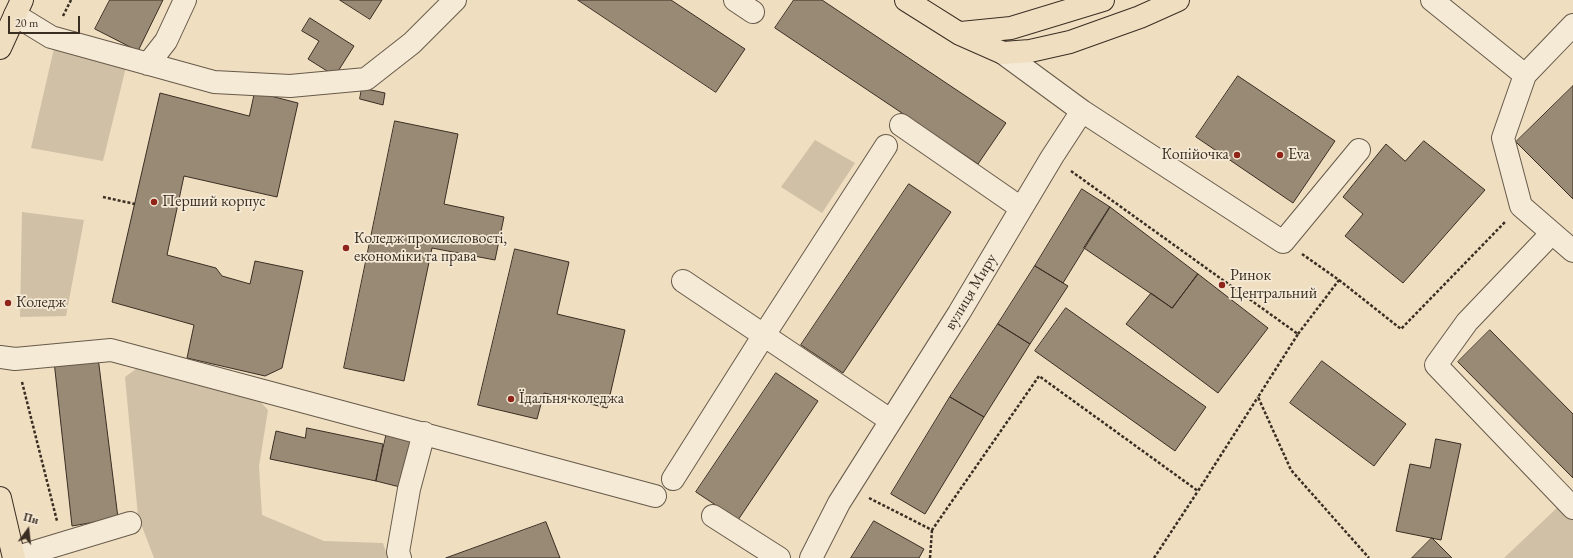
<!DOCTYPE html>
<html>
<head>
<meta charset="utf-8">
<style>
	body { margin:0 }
	#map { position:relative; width:1573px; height:558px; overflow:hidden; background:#efdec0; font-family:"EB Garamond",serif }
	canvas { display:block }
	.north { position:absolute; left:8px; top:510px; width:40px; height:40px; -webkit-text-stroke:3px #f5ead6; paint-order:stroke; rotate:15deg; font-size:11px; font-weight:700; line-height:16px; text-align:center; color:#3a2e23 }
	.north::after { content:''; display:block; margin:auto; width:14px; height:18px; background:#3a2e23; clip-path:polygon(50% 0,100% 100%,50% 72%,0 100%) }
	.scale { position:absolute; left:8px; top:16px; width:72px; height:18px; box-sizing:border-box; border:2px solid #3a2e23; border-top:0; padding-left:5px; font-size:12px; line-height:14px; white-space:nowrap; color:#3a2e23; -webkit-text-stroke:3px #f5ead6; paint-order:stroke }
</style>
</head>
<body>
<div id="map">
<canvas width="1573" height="558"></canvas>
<div class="north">Пн</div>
<div class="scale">20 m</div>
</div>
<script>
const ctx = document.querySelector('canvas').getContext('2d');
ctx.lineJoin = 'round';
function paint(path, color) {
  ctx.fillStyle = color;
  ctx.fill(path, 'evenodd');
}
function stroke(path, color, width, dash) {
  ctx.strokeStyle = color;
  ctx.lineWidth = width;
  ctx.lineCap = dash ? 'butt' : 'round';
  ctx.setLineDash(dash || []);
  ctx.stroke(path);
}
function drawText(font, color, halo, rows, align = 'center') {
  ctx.font = font + ' "EB Garamond",serif';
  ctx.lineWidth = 3.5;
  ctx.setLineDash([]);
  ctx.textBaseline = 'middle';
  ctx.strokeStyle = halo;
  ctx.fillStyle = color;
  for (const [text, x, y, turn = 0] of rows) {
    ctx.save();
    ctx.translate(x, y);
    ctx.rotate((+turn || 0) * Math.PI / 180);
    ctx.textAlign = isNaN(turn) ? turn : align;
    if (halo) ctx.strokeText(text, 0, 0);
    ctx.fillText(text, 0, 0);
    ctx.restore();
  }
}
paint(new Path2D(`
	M55,44L127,63L103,161L31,148Z
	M815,140L855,163L822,213L781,187Z
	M22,212L84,220L66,316L20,317Z
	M136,369L253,394L268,410L259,466L262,515L324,541L383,543L388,558H154L138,516L125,377Z
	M1560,505L1573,519V558H1504Z`), '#d0c0a5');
const building = new Path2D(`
	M110,0H163L138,51L95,29Z
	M340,0H382L370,19Z
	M578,0H671L745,49L716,92Z
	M794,0H822L1006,123L978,164L775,28Z
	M310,18L354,46L335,76L308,59L319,41L302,31Z
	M1238,76L1335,141L1293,203L1196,137Z
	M1573,86V199L1516,142Z
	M362,88L385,93L383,105L360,99Z
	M255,92L298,103L277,197L184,176L167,255L216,268L222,276L250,284L255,261L303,271L282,368L265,376L187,358L194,325L112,302L160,93L249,116Z
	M395,121L458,134L444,204L504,217L495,260L432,248L404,381L344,368Z
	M1424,141L1485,190L1403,283L1345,236L1363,214L1343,197L1386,144L1405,161Z
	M909,184L951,212L843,373L801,345Z
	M1082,189L1110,207L1063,283L1035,266Z
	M1110,207L1198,274L1172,308L1084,248Z
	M515,249L569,262L557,314L625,330L607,408L544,393L537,419L478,405Z
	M1035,266L1068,286L1030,344L998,324Z
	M1198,274L1268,328L1218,393L1126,324L1151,293L1172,308Z
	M1066,308L1206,407L1175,451L1035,351Z
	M998,324L1030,344L984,417L950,397Z
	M1490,330L1573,414V478L1458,362Z
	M98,357L118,518L72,526L54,361Z
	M1322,361L1406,424L1374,466L1290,403Z
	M776,373L818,401L738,520L696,492Z
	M950,397L984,417L925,514L891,494Z
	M307,428L383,444L376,481L270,459L276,431L305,438Z
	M387,432L412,438L400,487L376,481Z
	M1436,439L1461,444L1441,540L1396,531L1410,464L1430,468Z
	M874,521L924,549L919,558H851Z
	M546,522L560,558H446Z
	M1432,538L1452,558H1412Z`);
paint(building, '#988a75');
stroke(building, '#3a2e23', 1);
const minor = new Path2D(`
	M735,0L753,12
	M1432,0L1525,75
	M15,15L51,37L214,82L290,86L366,79L412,43L455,0
	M1573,25L1525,75L1503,138L1521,206L1573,251
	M148,64L166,41L185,0
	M1082,111L1283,242L1359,150
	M901,125L1021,208
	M1552,233L1467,322L1436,365L1573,508
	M683,281L890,420
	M0,357L15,359L111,350L655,496
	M673,479L764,335L886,146
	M713,516L779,558
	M14,558L130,523
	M400,558L398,552L409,489L424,433
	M811,558L839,503L959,313L1052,157L1082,111L1003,53`);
const major = new Path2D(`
	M906,0L960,34L1003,53L1030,51L1070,42L1140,17L1178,0
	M961,33L1011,28L1103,0
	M0,48L22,0
	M0,498L14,558`);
stroke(minor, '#675a4a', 24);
stroke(major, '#3a2e23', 24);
stroke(new Path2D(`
	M63,16L71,0
	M1071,171L1298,334L1258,397L1291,470L1369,558
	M103,197L135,204
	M1339,280L1401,329L1505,222
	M1298,334L1339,280L1302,254
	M22,382L57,521
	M869,498L932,530L1039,376L1198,491L1258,397
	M930,558L932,530
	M1154,558L1198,491`), '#3a2e23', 2.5, [3, 2]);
stroke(minor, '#f5ead6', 22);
stroke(major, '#efdec0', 22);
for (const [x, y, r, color] of [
	[1237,155,4,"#8f2418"],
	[1280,155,4,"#8f2418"],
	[154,202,4,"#8f2418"],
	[346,248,4,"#8f2418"],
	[1222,285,4,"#8f2418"],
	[8,303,4,"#8f2418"],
	[511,399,4,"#8f2418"]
]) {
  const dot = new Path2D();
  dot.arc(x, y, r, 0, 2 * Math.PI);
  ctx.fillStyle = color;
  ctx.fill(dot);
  stroke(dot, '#f5ead6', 1.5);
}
drawText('16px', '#3a2e23', '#f5ead6', [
	["Копійочка",1229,155,"right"],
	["Eva",1288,155],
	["Перший корпус",162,202],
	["Коледж промисловості,",354,239],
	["економіки та права",354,257],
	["Ринок",1230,276],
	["Центральний",1230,294],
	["Коледж",16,303],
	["Їдальня коледжа",519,399]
], 'left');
drawText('16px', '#3a2e23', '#f5ead6', [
	["вулиця Миру",971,292,-59]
]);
</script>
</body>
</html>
